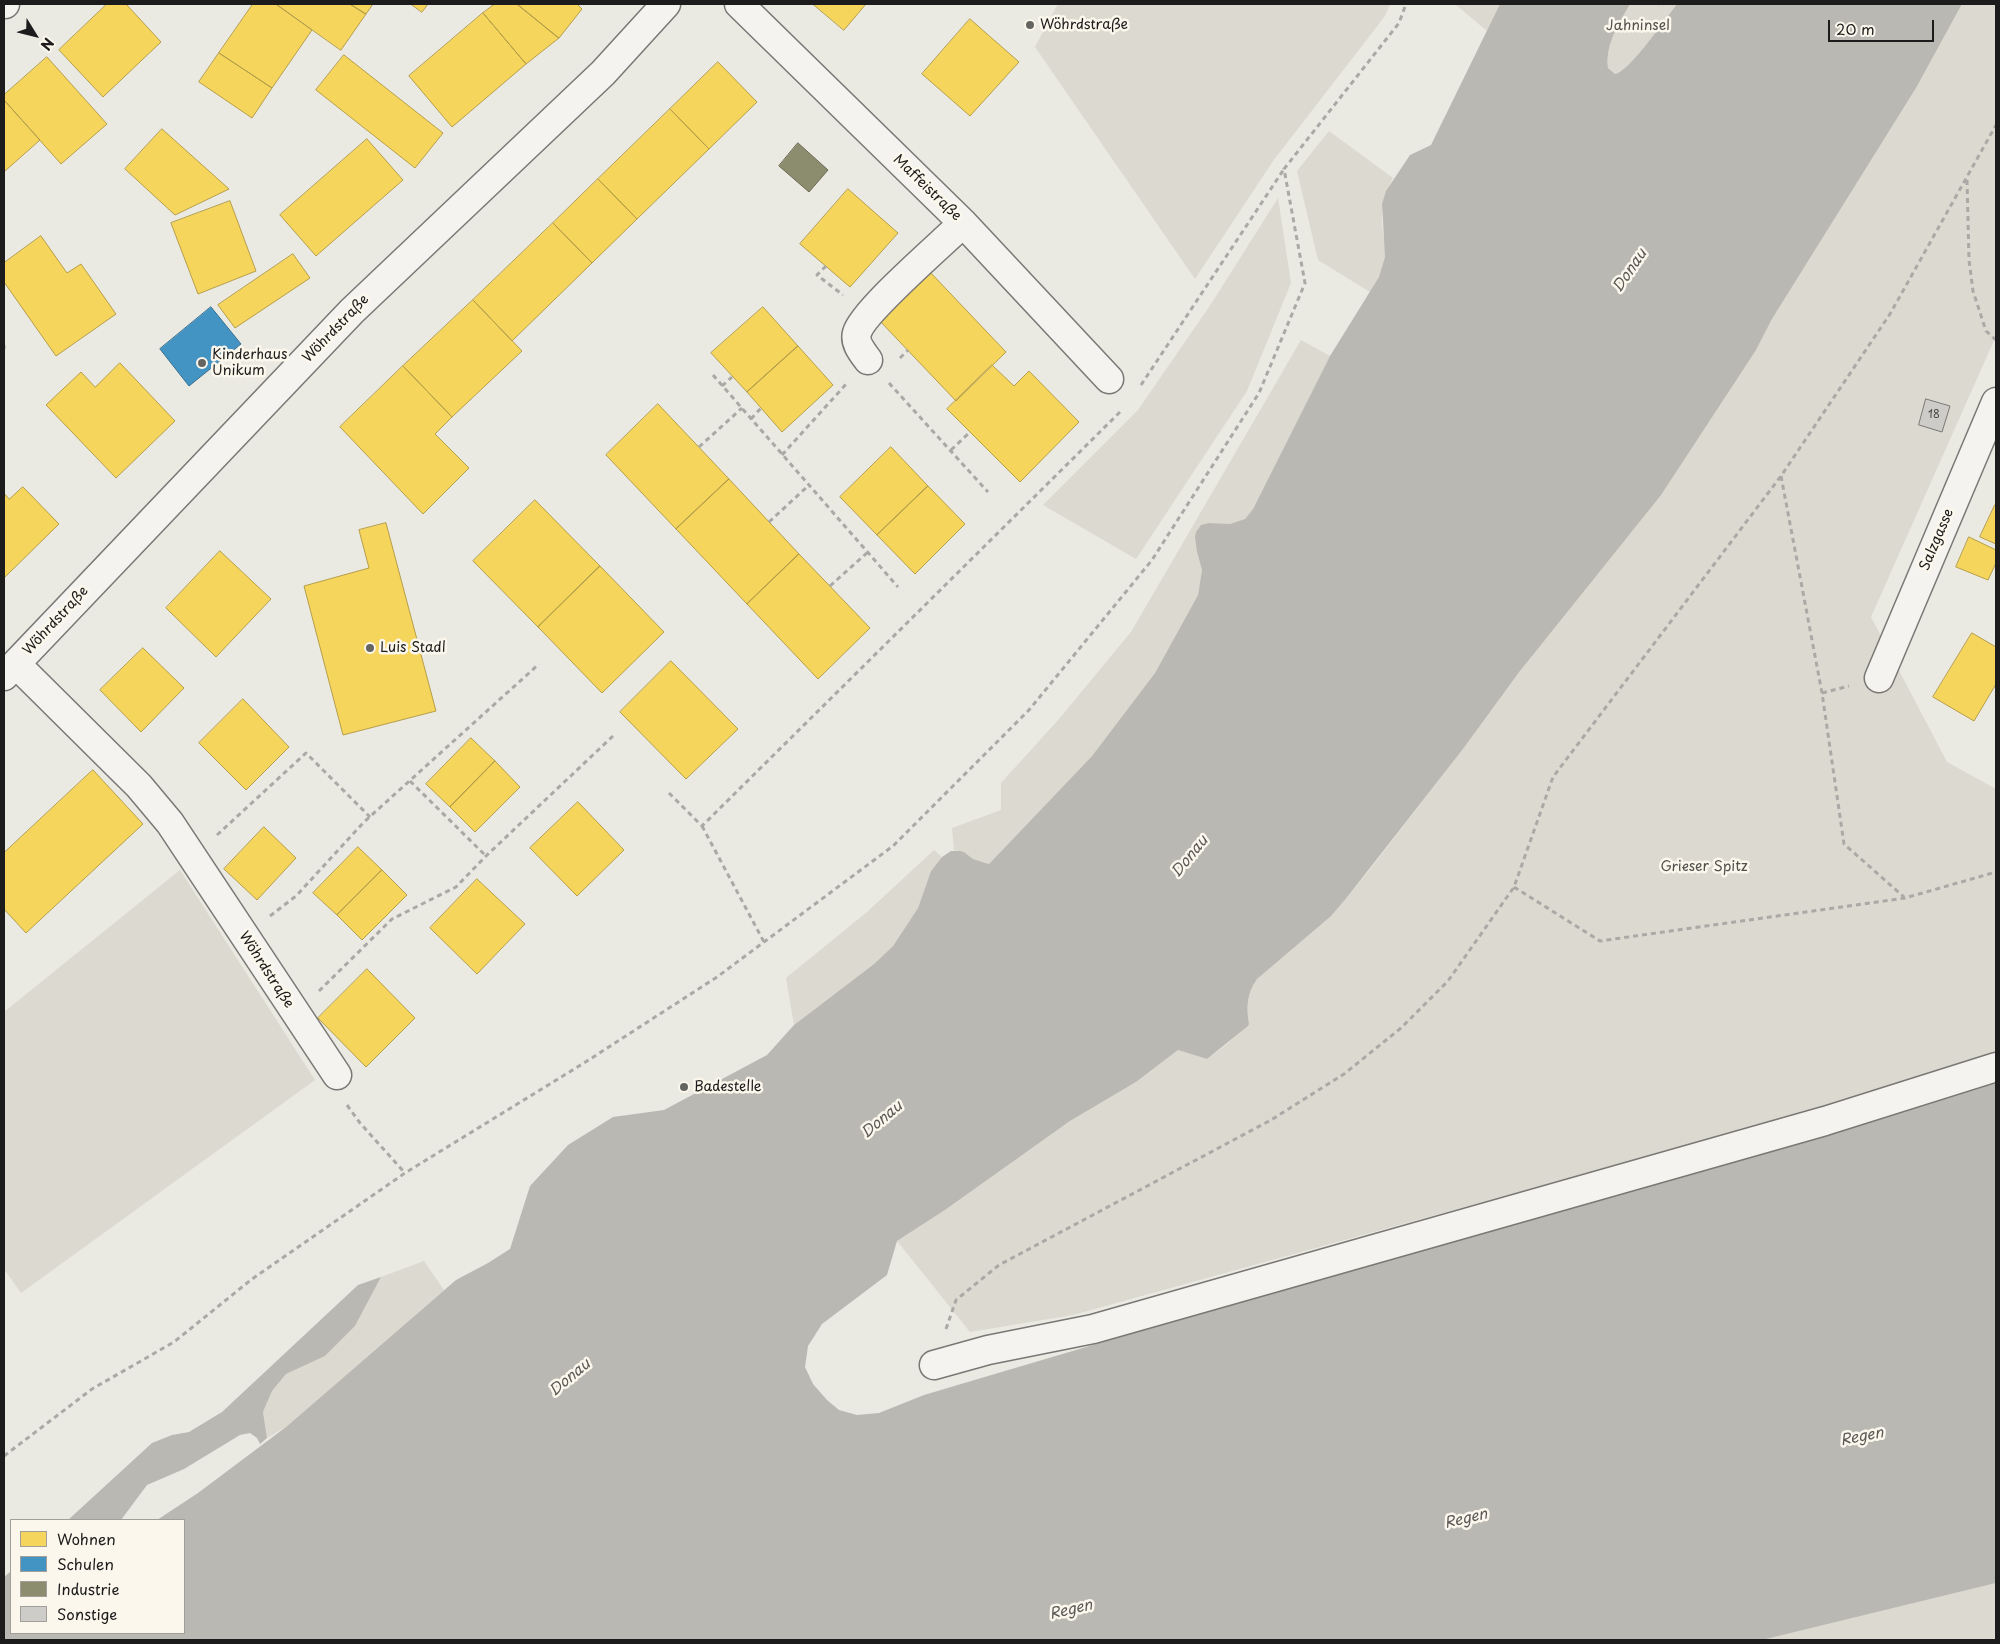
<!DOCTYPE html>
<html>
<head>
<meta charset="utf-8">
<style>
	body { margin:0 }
	#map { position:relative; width:2000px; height:1644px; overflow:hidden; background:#eae9e2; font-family:"Playpen Sans",sans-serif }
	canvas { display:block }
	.frame { position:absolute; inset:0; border:5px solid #1c1c1c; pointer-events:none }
	.legend { position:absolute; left:10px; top:1519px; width:175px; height:115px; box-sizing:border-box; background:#fbf7ec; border:1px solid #a29f99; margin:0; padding:6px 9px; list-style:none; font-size:15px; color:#1c1c1c }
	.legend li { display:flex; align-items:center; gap:10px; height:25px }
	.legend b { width:25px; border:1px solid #a29f99 }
	.north { position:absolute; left:10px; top:10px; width:50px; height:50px; -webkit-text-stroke:4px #fbf7ec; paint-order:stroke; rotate:126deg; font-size:14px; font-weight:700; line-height:20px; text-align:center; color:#1c1c1c }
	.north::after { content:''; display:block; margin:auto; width:18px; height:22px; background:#1c1c1c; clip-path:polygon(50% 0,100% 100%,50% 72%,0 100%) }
	.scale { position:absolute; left:1828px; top:20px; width:106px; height:22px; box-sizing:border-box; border:2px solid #1c1c1c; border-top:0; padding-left:6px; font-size:15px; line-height:18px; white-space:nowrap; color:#1c1c1c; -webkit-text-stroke:4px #fbf7ec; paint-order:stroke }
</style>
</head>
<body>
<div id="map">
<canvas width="2000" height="1644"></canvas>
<div class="frame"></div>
<ul class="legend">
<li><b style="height:14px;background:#f6d55c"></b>Wohnen</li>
<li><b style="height:14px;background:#4393c3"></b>Schulen</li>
<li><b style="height:14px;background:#8c8c6e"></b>Industrie</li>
<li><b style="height:14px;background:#cdccc8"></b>Sonstige</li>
</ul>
<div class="north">N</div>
<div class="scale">20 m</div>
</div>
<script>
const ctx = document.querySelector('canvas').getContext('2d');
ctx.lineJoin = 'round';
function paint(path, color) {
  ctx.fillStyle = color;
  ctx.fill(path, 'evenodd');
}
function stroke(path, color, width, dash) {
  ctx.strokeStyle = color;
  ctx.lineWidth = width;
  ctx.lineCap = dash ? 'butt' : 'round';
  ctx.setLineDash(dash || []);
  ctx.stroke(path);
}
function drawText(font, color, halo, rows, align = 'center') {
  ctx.font = font + ' "Playpen Sans",sans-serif';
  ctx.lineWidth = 5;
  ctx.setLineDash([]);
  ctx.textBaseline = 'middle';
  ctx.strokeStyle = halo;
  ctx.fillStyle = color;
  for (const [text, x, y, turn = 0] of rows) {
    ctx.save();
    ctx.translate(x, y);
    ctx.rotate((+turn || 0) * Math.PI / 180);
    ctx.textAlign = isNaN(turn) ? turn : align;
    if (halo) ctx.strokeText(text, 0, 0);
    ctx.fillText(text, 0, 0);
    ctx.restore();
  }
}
paint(new Path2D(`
	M1058,4H1390L1385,16L1273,161L1195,279L1035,47Z
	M1455,4H1500L1487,31Z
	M1630,4H1677C1666,18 1629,72 1615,74L1608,68C1605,44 1619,24 1630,4Z
	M1962,4H1996V336L1871,617L1947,762L1996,789V1053L1823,1108L1073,1315L970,1332L897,1241L945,1210L1070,1121L1136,1082L1178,1050L1207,1059L1226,1045L1249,1024C1246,1007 1247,993 1257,979L1348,896L1367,873L1463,749L1756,350L1772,319L1916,88Z
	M1329,131L1393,178C1385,193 1381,206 1382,224C1383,239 1388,252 1383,267C1381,276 1375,284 1370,292L1318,260L1297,171Z
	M1278,198L1291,283L1247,391L1136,559L1043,505L1138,410L1211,304Z
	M1301,340L1330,356L1253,509L1245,519L1230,524L1209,523L1197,552L1202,570L1198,595L1155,673L1092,756L989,864L973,859L964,852L954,850L952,828L1001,810V783L1059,719L1131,632Z
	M934,850L942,857L931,871L918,908L893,946L874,964L794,1025L786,978L867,912Z
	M180,870L315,1080L21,1293L4,1269V1012Z
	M424,1261L444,1290L286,1427L267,1438L263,1412L272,1391L286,1374L325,1356L355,1326L381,1277Z
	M1996,1583V1640H1762Z`), '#dbd9d0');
paint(new Path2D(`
	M1500,4H1630C1619,24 1605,44 1608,68L1615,74C1629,72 1666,18 1677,4H1962L1916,88L1772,319L1756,350L1661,495L1520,671L1463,749L1348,896L1331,916L1257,979C1247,993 1246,1007 1249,1024L1248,1026L1207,1059L1178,1050L1136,1082L1070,1121L945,1210L897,1241L887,1275L822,1324L808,1346L805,1367L813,1384L827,1400L839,1410L857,1415L879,1413L924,1395L988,1376L1996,1078V1583L1762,1640H4V1577L11,1571V1633H184V1520H157L198,1493L286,1427L456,1280L488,1263L510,1249L530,1186L568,1145L613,1117L664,1110L767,1055L794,1025L874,964L893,946L918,908L931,871L942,857L951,851H960L964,852L973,859L989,864L1092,756L1155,673L1198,595L1202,570L1197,552L1195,537L1196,532L1201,525L1209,523L1230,524L1245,519L1253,509L1330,356L1379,277L1385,257L1382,204L1386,191L1410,155L1431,145Z
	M381,1277L355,1326L325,1356L286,1374L272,1391L263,1412L267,1438L260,1444L257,1438L250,1433L240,1435L184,1469L147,1485L121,1520H68L152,1443L172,1435L189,1432L222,1412L358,1285Z`), '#bab8b2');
const homes = new Path2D(`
	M107,4H126L161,42L103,97L59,50Z
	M253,4H276L312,30L272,88L219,53Z
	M276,4H350L366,14L341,50Z
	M350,4H373L366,14Z
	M411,4H428L422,12Z
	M495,4H517L559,38L526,64L483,13Z
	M517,4H577L582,9L559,38Z
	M813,4H866L844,30Z
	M483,13L526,64L452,127L409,76Z
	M970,19L1019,62L970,116L922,74Z
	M219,53L272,88L252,118L199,82Z
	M344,55L443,133L415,168L316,90Z
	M47,57L107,124L61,164L4,100V95Z
	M718,62L757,102L709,149L670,109Z
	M4,100L40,140L5,171L4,169Z
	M670,109L709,149L637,219L598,179Z
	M162,129L229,189L175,215L125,169Z
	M367,139L403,180L316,256L280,215Z
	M598,179L637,219L592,263L553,223Z
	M848,189L898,233L850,287L800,244Z
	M230,201L256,271L198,294L171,223Z
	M553,223L592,263L512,341L473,300Z
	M41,236L67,273L81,264L116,314L56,356L4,282V263Z
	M293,254L310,278L235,328L218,305Z
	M929,271L1006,352L956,401L878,319Z
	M473,300L522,351L452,417L403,366Z
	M763,307L798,346L747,392L711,353Z
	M798,346L833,385L782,432L747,392Z
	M120,363L175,421L116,478L46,405L81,372L95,387Z
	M992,365L1014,386L1029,371L1079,422L1020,482L947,409Z
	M403,366L452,417L435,434L469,468L423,514L340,427Z
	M658,404L729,479L676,529L606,455Z
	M891,447L928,486L877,535L840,497Z
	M729,479L799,554L747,604L676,529Z
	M928,486L965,524L915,574L877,535Z
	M23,487L59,524L4,578V493L9,499Z
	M535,500L600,566L538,627L473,561Z
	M1995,505H1996V544L1980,537Z
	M386,523L436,711L343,735L304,586L369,568L359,530Z
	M1969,537L1996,550V563L1988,580L1956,567Z
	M220,551L271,599L216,657L166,608Z
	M799,554L870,628L818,679L747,604Z
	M600,566L664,632L602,693L538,627Z
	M1972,633L1996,647V684L1974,721L1933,697Z
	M143,648L184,688L141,732L100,690Z
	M671,661L738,729L686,779L620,712Z
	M243,699L289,747L246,790L199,743Z
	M471,738L495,761L450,807L426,784Z
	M495,761L520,787L475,832L450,807Z
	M93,770L143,824L26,933L4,909V853Z
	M578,802L624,850L577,896L530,848Z
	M264,827L296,858L257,900L224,869Z
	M358,847L382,870L337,915L313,893Z
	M382,870L407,895L362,940L337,915Z
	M477,879L525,924L477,974L430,928Z
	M367,969L415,1018L366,1067L318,1018Z`);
paint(homes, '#f6d55c');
stroke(homes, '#b59e49', 1);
const schools = new Path2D(`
	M211,307L241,344L189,386L160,349Z`);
paint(schools, '#4393c3');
stroke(schools, '#376f91', 1);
const industry = new Path2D(`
	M798,143L828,170L809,192L779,166Z`);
paint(industry, '#8c8c6e');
stroke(industry, '#6a6a55', 1);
const building = new Path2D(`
	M1926,399L1950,406L1942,432L1919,425Z`);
paint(building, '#cdccc8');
stroke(building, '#797875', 1);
const minor = new Path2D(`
	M4,4H5
	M739,4L963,223L1109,379
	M868,360C863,353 854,343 857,333C862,312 944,242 963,223
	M16,664L139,786L170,823L337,1075
	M4,676L352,311L603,73L666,4
	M1879,678L1996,402
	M934,1365L988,1350L1093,1329L1825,1121L1996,1067`);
stroke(minor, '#797875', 31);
stroke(new Path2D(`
	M1658,4H1659
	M1967,180L1969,260L1973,291L1986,331L1996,340
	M826,266L817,275L843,295
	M4,345V349
	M900,358L908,350
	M713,375L898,587
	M889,383L988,492
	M1141,385L1284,169
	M722,386L732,377
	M751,419L761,408
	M699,447L742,408
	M951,450L970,432
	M782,455L848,382
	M1781,476L1822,693L1844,844L1904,897
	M769,522L809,485
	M830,586L868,552
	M1822,693L1849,686
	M410,781L486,856
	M669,793L702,826L1122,410
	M702,826L764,942
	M217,835L306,753L370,817
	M1514,887L1600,941L1905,898L1996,872
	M270,916L296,896L364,822L539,664
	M319,991L392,919L456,887L486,856L613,736
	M347,1105L360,1123L405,1173
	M946,1329L956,1300L999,1265L1271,1120L1344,1074L1401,1028L1448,981L1514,887L1553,777L1781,476L1890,314L1996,125
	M4,1456L92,1389L174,1342L252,1279L405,1173L584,1063L717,977L893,846L1029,710L1152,560L1259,393L1305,283L1284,169L1399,23L1406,4`), '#aaa9a6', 3, [5, 4]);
stroke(minor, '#f4f3ef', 28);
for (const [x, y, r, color] of [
	[1030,25,5,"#646461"],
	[202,363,5,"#646461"],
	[370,648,5,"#646461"],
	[684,1087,5,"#646461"]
]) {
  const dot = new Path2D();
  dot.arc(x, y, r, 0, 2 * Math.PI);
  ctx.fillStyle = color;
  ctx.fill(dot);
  stroke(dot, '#fbf7ec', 2);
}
drawText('11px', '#484847', null, [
	["18",1934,415]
]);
drawText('14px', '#1c1c1c', '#fbf7ec', [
	["Wöhrdstraße",1040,25],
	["Kinderhaus",212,355],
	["Unikum",212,371],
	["Luis Stadl",380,648],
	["Badestelle",694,1087]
], 'left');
drawText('14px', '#51514e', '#fbf7ec', [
	["Jahninsel",1638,26],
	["Grieser Spitz",1704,867]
]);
drawText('14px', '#1c1c1c', '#fbf7ec', [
	["Maffeistraße",927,188,44],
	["Wöhrdstraße",336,329,-46],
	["Salzgasse",1937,540,-67],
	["Wöhrdstraße",56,621,-47],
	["Wöhrdstraße",266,970,57]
]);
drawText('italic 15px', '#5a5956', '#fbf7ec', [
	["Donau",1630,271,-56],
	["Donau",1190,857,-51],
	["Donau",882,1120,-40],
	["Donau",570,1378,-40],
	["Regen",1862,1437,-11],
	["Regen",1466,1519,-13],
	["Regen",1071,1610,-13]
]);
</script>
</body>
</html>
